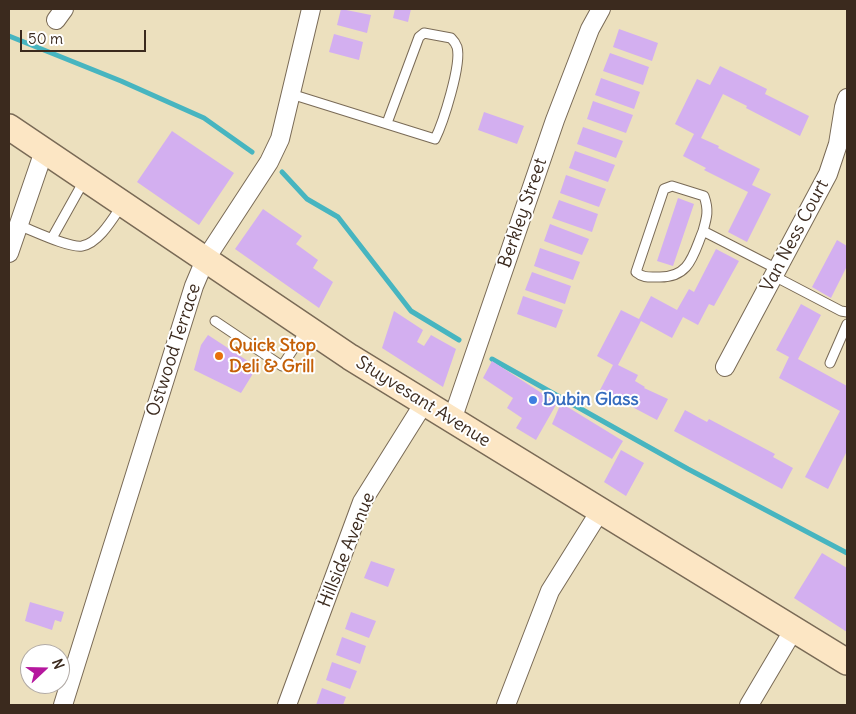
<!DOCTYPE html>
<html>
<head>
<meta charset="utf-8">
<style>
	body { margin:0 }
	#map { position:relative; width:856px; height:714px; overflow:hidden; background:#ece0be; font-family:Delius,sans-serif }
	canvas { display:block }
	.frame { position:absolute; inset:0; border:10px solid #3b2a1e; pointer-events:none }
	.north { position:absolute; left:20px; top:644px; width:50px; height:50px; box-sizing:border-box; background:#fff; border:1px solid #b1aaa5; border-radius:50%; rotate:69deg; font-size:14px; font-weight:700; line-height:20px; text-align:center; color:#3b2a1e }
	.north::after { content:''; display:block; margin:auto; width:18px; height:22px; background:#b5179e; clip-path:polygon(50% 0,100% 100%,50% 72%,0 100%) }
	.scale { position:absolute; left:20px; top:30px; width:126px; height:22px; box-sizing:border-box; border:2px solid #3b2a1e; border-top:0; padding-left:6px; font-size:15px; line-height:18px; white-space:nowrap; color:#3b2a1e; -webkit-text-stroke:4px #fff; paint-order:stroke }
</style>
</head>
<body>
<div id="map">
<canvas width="856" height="714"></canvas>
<div class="frame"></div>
<div class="north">N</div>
<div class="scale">50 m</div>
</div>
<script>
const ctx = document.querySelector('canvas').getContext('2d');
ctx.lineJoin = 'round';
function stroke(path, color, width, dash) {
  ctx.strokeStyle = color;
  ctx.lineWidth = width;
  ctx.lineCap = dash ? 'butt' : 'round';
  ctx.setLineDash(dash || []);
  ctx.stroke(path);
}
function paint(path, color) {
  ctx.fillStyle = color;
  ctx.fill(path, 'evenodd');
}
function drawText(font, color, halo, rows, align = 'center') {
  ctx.font = font + ' Delius,sans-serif';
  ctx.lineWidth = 4;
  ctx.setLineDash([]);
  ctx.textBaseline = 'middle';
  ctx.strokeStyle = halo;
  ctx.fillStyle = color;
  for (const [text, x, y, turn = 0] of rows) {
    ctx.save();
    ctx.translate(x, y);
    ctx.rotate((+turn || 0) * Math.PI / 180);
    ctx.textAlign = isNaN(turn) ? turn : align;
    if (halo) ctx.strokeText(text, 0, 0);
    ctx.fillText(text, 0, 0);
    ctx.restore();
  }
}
stroke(new Path2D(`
	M9,36L121,81L204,118L252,152
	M282,172L307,199L338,217L411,311L459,340
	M492,359L688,469L847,553`), '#47b5c0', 5);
paint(new Path2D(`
	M341,9L371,15L367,33L337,25Z
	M395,9H411L408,22L393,18Z
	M619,29L658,43L652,61L613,47Z
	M334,34L363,42L359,60L329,52Z
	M610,53L649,67L643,85L603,71Z
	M720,66L767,89L765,94L809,116L800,136L746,108L747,106L723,94L701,138L719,146L718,148L760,169L752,185L771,194L747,242L728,232L748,192L704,170L706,168L683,156L694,134L675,124L697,79L710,85Z
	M601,78L640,92L634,109L595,95Z
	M593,101L633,115L626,133L587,119Z
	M484,112L524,126L517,144L478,130Z
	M583,127L623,141L616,158L577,144Z
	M172,131L234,173L199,225L137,182Z
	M575,151L615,165L608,182L569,168Z
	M566,175L606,189L599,207L560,193Z
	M678,198L694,204L673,266L657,261Z
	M559,200L598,214L592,232L552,218Z
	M263,209L302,236L296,244L318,260L313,268L333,282L319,308L235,249Z
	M550,224L589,239L582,255L544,241Z
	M837,240L847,246V266L831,298L812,287Z
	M540,248L580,262L573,280L534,266Z
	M716,249L739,261L714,306L709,304L698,325L683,317L672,338L641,321L618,365L638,375L635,381L645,387L644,388L668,399L657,420L600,390L613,365L597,356L621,310L639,319L651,296L677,310L689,289L694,292Z
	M532,272L571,286L565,304L525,290Z
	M523,296L563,310L556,328L517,314Z
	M801,304L821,315L798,359L847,386V451L828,489L805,477L840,411L779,378L789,357L776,350Z
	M394,311L423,330L417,342L424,346L431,335L456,349L443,387L382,348Z
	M208,335L257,367L241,393L194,370L201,345Z
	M492,361L557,403L536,440L516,428L522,418L507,408L513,398L483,378Z
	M561,403L623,441L612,459L552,424Z
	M685,410L707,422L709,419L775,454L773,457L793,468L782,489L674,431Z
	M621,450L644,463L626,496L604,482Z
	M822,553L847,568V632L794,598Z
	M371,561L395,569L388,587L364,578Z
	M30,602L64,612L61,622L55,620L52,630L25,621Z
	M351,612L376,621L369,638L345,629Z
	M342,637L366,646L360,664L336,655Z
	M332,662L357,671L350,689L326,680Z
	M322,688L346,697L343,705H316Z`), '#d3aff0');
const service = new Path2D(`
	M291,94L435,139C443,123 462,64 457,47C456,44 453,40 451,38L424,33L419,37L387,123
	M18,225C32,230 68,248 82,246C99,243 113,218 122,205
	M703,231C693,255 690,278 658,277C649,277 643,278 636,272L664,189L672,186L704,196C709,210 707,217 703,231L777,269
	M52,238L85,179
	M774,276L841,311L847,312
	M215,321L282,366L306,330
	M830,363L847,324`);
const minor = new Path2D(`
	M56,20L64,9
	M9,253L44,151
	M725,367L828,174L838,144L844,107L847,98
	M452,420L555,120L590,29L601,9
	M63,705L194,286L205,260L269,162L280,139L311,9
	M287,705L362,502L424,403
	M506,705L550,591L600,511
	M749,705L794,629`);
const secondary = new Path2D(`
	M9,127L350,357L847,662`);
stroke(service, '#796a56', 11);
stroke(minor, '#796a56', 20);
stroke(secondary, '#796a56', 28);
stroke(service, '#fff', 9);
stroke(minor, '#fff', 18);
stroke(secondary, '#fce6c4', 25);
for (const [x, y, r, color] of [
	[219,356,5,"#e8710a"],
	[533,400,5,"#3f7fe0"]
]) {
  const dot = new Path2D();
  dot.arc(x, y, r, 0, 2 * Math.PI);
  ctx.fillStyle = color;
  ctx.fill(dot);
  stroke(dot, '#fff', 2);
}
drawText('18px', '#3b2a1e', '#fff', [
	["Berkley Street",523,213,-71],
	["Van Ness Court",795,236,-62],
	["Ostwood Terrace",174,350,-72],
	["Stuyvesant Avenue",423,402,32],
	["Hillside Avenue",347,550,-68]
]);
drawText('bold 18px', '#c56008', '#fff', [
	["Quick Stop",229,346],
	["Deli & Grill",229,367]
], 'left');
drawText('bold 18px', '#366cbe', '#fff', [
	["Dubin Glass",543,400]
], 'left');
</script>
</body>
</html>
